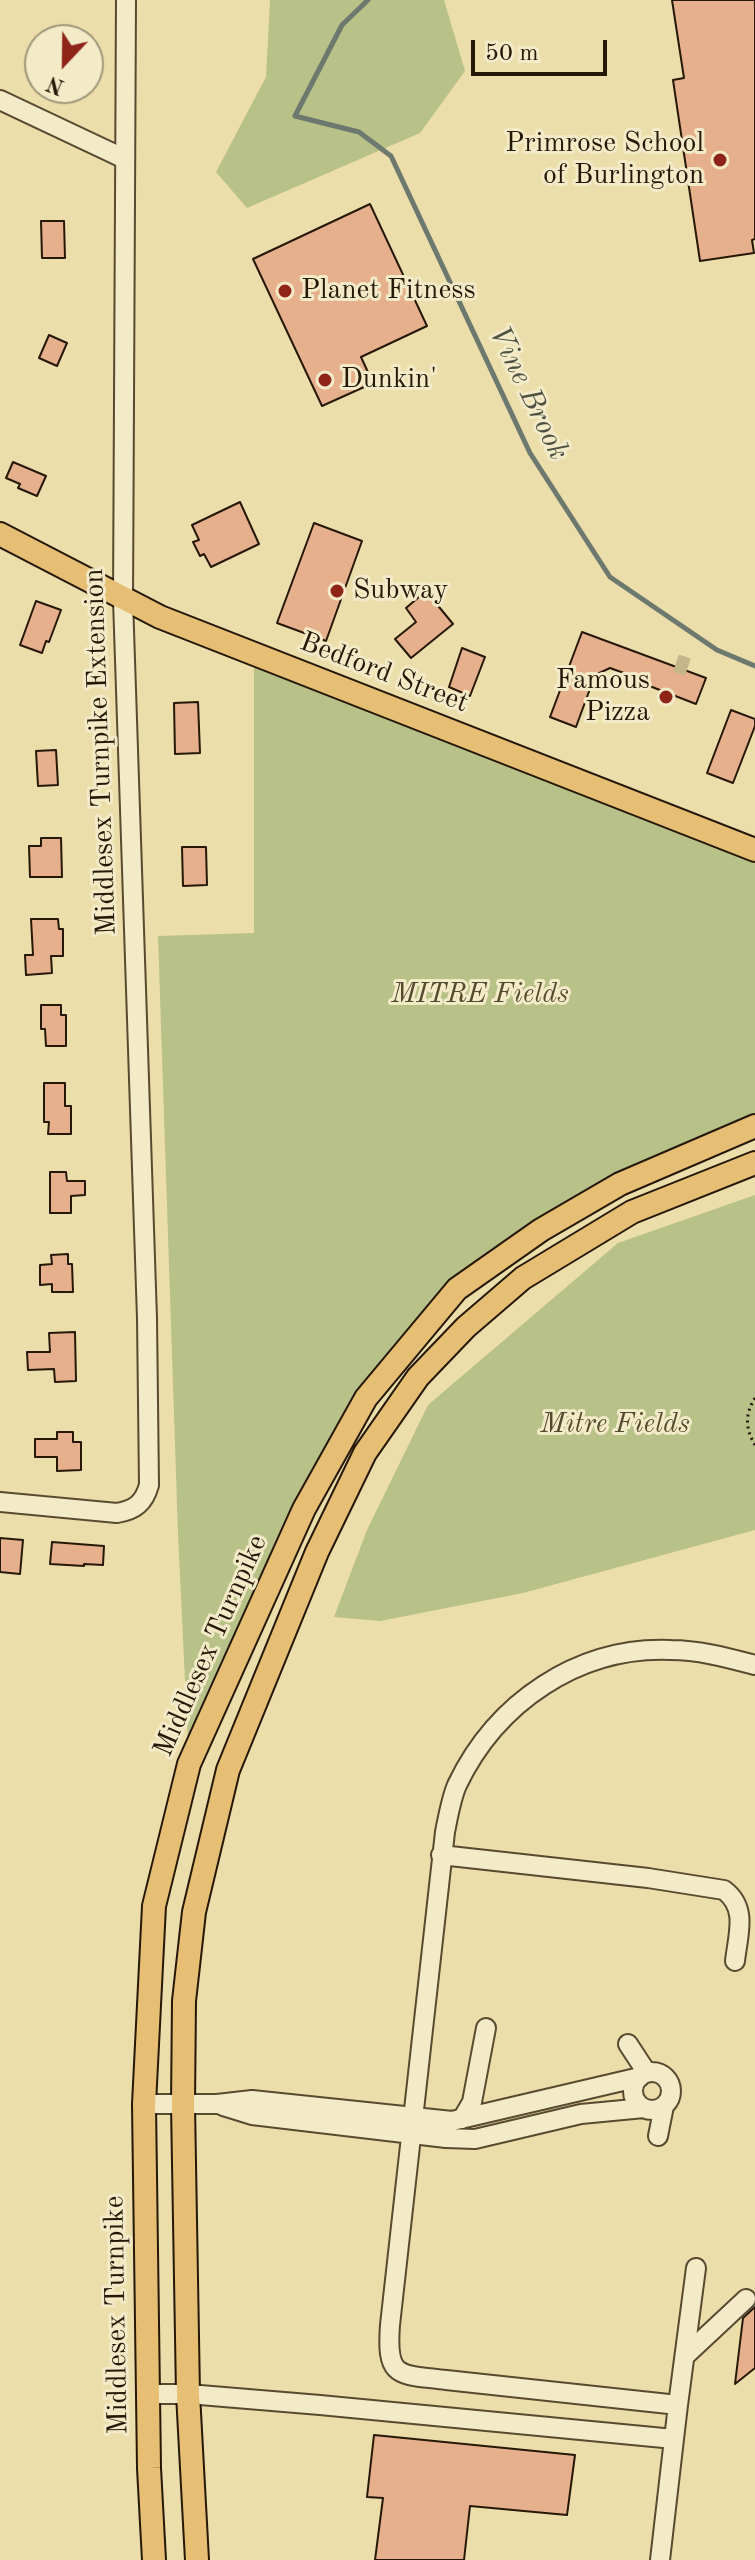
<!DOCTYPE html>
<html>
<head>
<meta charset="utf-8">
<style>
	body { margin:0 }
	#map { position:relative; width:755px; height:2560px; overflow:hidden; background:#ecdeaa; font-family:"Old Standard TT",serif }
	canvas { display:block }
	.north { position:absolute; left:24px; top:24px; width:80px; height:80px; box-sizing:border-box; background:#f3eac8; border:2px solid #a1967b; border-radius:50%; rotate:202deg; font-size:22px; font-weight:700; line-height:32px; text-align:center; color:#261807 }
	.north::after { content:''; display:block; margin:auto; width:28px; height:36px; background:#8f2418; clip-path:polygon(50% 0,100% 100%,50% 72%,0 100%) }
	.scale { position:absolute; left:471px; top:40px; width:136px; height:36px; box-sizing:border-box; border:4px solid #261807; border-top:0; padding-left:10px; font-size:24px; line-height:28px; white-space:nowrap; color:#261807; -webkit-text-stroke:6px #f3eac8; paint-order:stroke }
</style>
</head>
<body>
<div id="map">
<canvas width="755" height="2560"></canvas>
<div class="north">N</div>
<div class="scale">50 m</div>
</div>
<script>
const ctx = document.querySelector('canvas').getContext('2d');
ctx.lineJoin = 'round';
function paint(path, color) {
  ctx.fillStyle = color;
  ctx.fill(path, 'evenodd');
}
function stroke(path, color, width, dash) {
  ctx.strokeStyle = color;
  ctx.lineWidth = width;
  ctx.lineCap = dash ? 'butt' : 'round';
  ctx.setLineDash(dash || []);
  ctx.stroke(path);
}
function drawText(font, color, halo, rows, align = 'center') {
  ctx.font = font + ' "Old Standard TT",serif';
  ctx.lineWidth = 6;
  ctx.setLineDash([]);
  ctx.textBaseline = 'middle';
  ctx.strokeStyle = halo;
  ctx.fillStyle = color;
  for (const [text, x, y, turn = 0] of rows) {
    ctx.save();
    ctx.translate(x, y);
    ctx.rotate((+turn || 0) * Math.PI / 180);
    ctx.textAlign = isNaN(turn) ? turn : align;
    if (halo) ctx.strokeText(text, 0, 0);
    ctx.fillText(text, 0, 0);
    ctx.restore();
  }
}
paint(new Path2D(`
	M270,0H444L465,71L420,133L247,208L216,172L266,77Z
	M254,655L755,850V1126L620,1184L457,1289L366,1398L189,1764L178,1534L158,936L254,933Z
	M755,1195V1530L523,1593L380,1621L334,1617L367,1530L428,1405L618,1243Z`), '#b7c188');
stroke(new Path2D(`
	M368,0L342,25L295,116L359,132L391,156L530,453L610,577L717,650L755,666`), '#6d796e', 5);
const building = new Path2D(`
	M672,0H755V239L752,240L754,253L700,261L673,80L684,78Z
	M370,204L427,326L361,357L373,383L322,406L253,259Z
	M41,221H64L65,258H42Z
	M49,335L67,343L57,366L39,358Z
	M13,462L46,476L37,496L18,488L20,484L6,478Z
	M240,502L259,544L211,567L204,554L200,556L193,542L199,540L192,525Z
	M314,523L362,541L326,641L277,623Z
	M426,591L453,624L411,658L395,639L416,622L406,608Z
	M36,601L61,610L49,642L46,641L42,653L20,645Z
	M582,632L706,678L696,704L634,680L635,677L610,668L595,675L576,727L550,717Z
	M462,648L485,657L470,696L449,687Z
	M198,702L200,753L175,754L174,703Z
	M731,710L755,719V726L733,783L707,773Z
	M56,750L58,785L38,786L36,751Z
	M41,838H61L62,877H30L29,846H41Z
	M182,847H206L207,885L183,886Z
	M31,919H58L59,929H63V956H51L52,973L26,975L25,955H33Z
	M41,1005H61V1015H66V1046H46L45,1029H41Z
	M44,1083H65V1106H71V1134H48L49,1122H44Z
	M50,1172H66L67,1181H85V1195L71,1196V1213H50Z
	M68,1254V1264H72L73,1292H52V1284L40,1285V1265L52,1264L51,1255Z
	M75,1332L76,1381L55,1382L54,1369L28,1370L27,1352H50L49,1333Z
	M57,1432H73V1442H81V1470L57,1471V1457H35V1439H57Z
	M0,1538L23,1540L20,1574L0,1572Z
	M52,1542L104,1546L103,1565L84,1564V1566L50,1564Z
	M755,2307V2368L735,2384L743,2318Z
	M374,2435L575,2455L567,2515L470,2506L464,2560H375L383,2498L367,2497Z`);
paint(building, '#e7b08c');
stroke(building, '#261807', 2);
stroke(new Path2D(`
	M676,663L688,667`), '#c4b689', 18, [18, 9]);
const minor = new Path2D(`
	M0,100L125,159
	M0,1502L117,1513C135,1510 144,1503 149,1485L147,1318L123,600L126,0
	M441,1855L648,1878L724,1890C748,1908 738,1934 735,1961
	M628,2044L647,2073
	M633 2091a19 19 0 1 1 38 0a19 19 0 1 1-38 0Z
	M144,2104H217L252,2100L452,2121L640,2077
	M223,2106L252,2115L446,2138L475,2139L581,2114L644,2108
	M462,2119L472,2102L486,2028
	M658,2136L664,2106
	M685,2356L746,2299
	M148,2394H188L320,2405L674,2439L660,2560
	M678,2405L696,2268
	M674,2439L678,2405L446,2380C398,2374 386,2379 390,2325L445,1832C448,1817 451,1799 457,1785C496,1703 578,1646 671,1650C699,1650 728,1658 755,1665`);
const major = new Path2D(`
	M0,534L160,617L755,850
	M154,2560L149,2468L144,2104L154,1906L189,1764L304,1509L366,1398L457,1289L541,1230L620,1184L755,1126
	M197,2560L188,2394L183,2105L184,2001L194,1912L228,1770L317,1552L365,1453L418,1377L466,1327L523,1278L632,1212L755,1163`);
stroke(minor, '#584a30', 22);
stroke(major, '#261807', 26);
stroke(new Path2D(`
	M755,1398C745,1414 745,1428 755,1445`), '#261807', 3, [2, 4]);
stroke(minor, '#f3eac8', 18);
stroke(major, '#e6bf75', 22);
for (const [x, y, r, color] of [
	[720,160,8,"#8f2418"],
	[285,291,8,"#8f2418"],
	[325,380,8,"#8f2418"],
	[337,591,8,"#8f2418"],
	[666,697,8,"#8f2418"]
]) {
  const dot = new Path2D();
  dot.arc(x, y, r, 0, 2 * Math.PI);
  ctx.fillStyle = color;
  ctx.fill(dot);
  stroke(dot, '#f3eac8', 3);
}
drawText('28px', '#261807', '#f3eac8', [
	["Primrose School",704,144,"right"],
	["of Burlington",704,176,"right"],
	["Planet Fitness",301,291],
	["Dunkin'",341,380],
	["Subway",353,591],
	["Famous",650,681,"right"],
	["Pizza",650,713,"right"]
], 'left');
drawText('28px', '#261807', '#f3eac8', [
	["Bedford Street",384,673,21],
	["Middlesex Turnpike Extension",101,752,-92],
	["Middlesex Turnpike",211,1646,-66],
	["Middlesex Turnpike",117,2315,-91]
]);
drawText('italic 28px', '#524b2e', '#f3eac8', [
	["MITRE Fields",480,995],
	["Mitre Fields",615,1425]
]);
drawText('italic 30px', '#4f5143', '#f3eac8', [
	["Vine Brook",528,393,64]
]);
</script>
</body>
</html>
